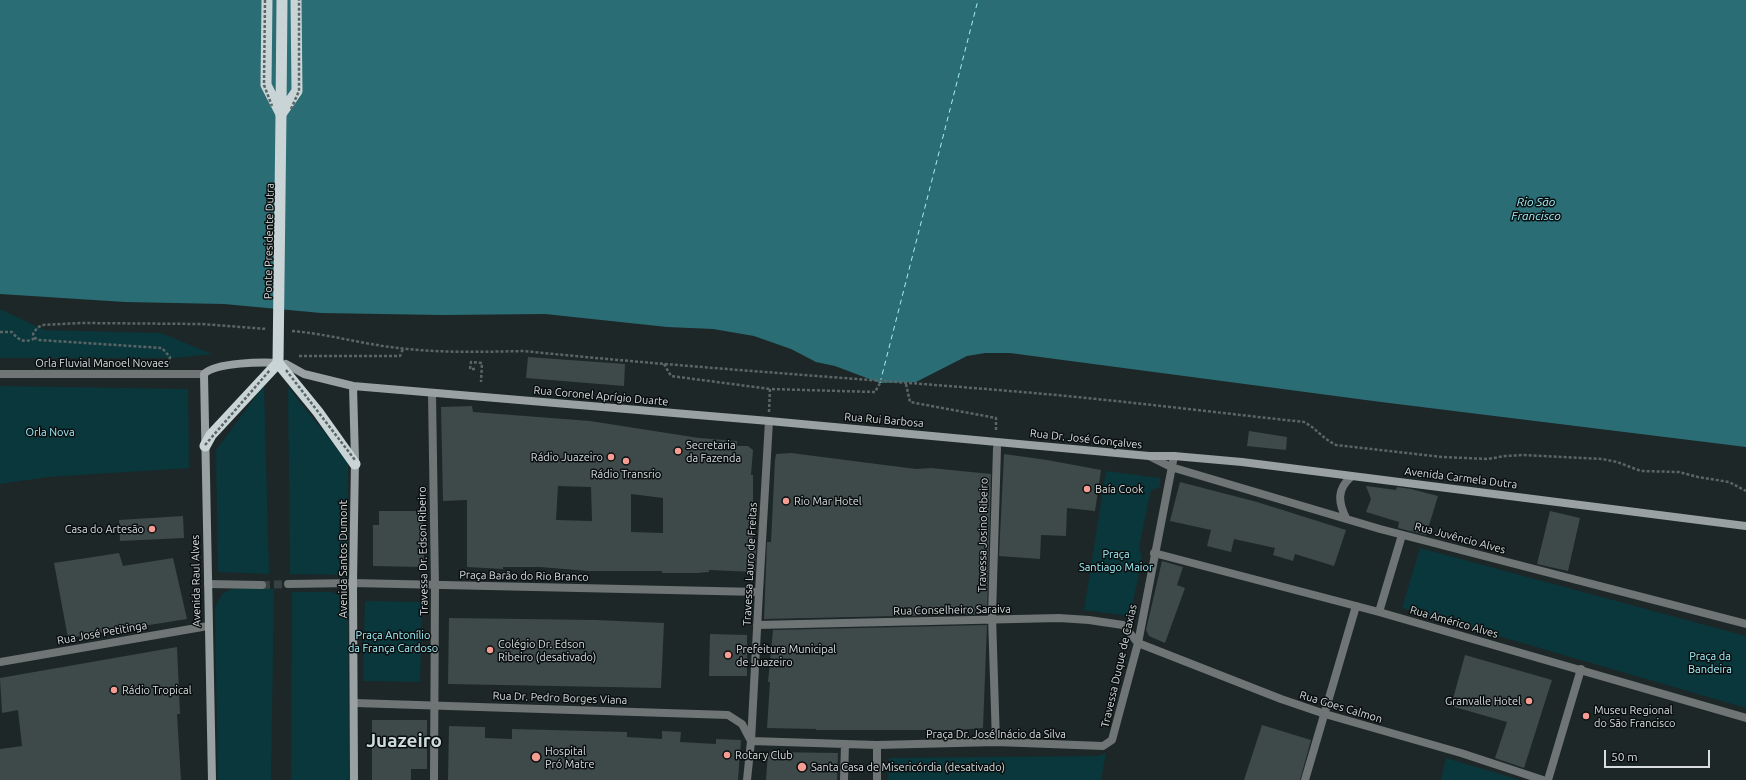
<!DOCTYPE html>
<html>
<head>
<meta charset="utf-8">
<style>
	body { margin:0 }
	#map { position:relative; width:1746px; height:780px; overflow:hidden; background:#1d2728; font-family:Ubuntu,sans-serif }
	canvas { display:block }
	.scale { position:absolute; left:1604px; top:750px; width:106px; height:18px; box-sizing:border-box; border:2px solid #d8dedf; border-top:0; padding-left:5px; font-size:12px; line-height:14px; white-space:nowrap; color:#d8dedf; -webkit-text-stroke:3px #0b0f10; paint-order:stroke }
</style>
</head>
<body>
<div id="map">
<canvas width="1746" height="780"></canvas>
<div class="scale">50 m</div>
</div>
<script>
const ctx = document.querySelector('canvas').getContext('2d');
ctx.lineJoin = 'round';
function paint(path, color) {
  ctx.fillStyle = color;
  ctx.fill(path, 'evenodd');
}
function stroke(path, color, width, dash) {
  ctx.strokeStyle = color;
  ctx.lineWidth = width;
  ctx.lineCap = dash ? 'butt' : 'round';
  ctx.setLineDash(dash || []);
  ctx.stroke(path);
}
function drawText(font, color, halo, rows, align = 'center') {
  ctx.font = font + ' Ubuntu,sans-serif';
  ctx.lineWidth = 3;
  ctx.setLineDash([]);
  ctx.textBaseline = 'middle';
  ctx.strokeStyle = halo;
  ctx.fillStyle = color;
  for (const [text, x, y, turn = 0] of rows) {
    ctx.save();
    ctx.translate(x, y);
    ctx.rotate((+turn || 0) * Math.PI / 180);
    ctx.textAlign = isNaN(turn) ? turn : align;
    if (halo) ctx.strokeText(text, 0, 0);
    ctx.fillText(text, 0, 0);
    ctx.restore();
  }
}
paint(new Path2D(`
	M0,309L44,330L161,333L212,354L174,358H0Z
	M264,385L269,574L218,572L216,450Z
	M0,386L188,389L189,468L48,477L0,484Z
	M288,387L348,462V575L290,574Z
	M1106,471L1160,478V487L1151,490L1139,547L1142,559L1130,616L1084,610Z
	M1420,548L1746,636V708L1402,608Z
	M233,588L274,589L271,780H218L215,608L222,594Z
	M292,592H332L344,598L348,612L349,780H291Z
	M365,601L422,602L420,682L363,681Z
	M1106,753L1101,780H888L889,758L1098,756Z
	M1446,758L1520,780H1441Z`), '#09373c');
paint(new Path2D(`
	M0,0H1746V447L1381,402L1010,353H985L967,356L916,382L880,383L835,366L816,362L791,349L754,336L713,329L667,327L545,314L443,315L321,313L224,304L125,302L0,294Z`), '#2a6d75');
stroke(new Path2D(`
	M880,383L978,0`), '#a0eff9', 1, [5, 4]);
paint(new Path2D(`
	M528,357L625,364L624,386L526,378Z
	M472,406L473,412L590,421L699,438L737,441V446H748L753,450L751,475H753V542H756L755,572L709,570V572L697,573H662V571H588L540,567H503V569L467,567V500L443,501L441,407ZM558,486L591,487L592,521L556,520ZM631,494L663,498V533L631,532Z
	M1249,431L1287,437L1286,450L1247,446Z
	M791,453L916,469L931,468L991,474L987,614L764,619L767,542H771L775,460L776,454Z
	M1004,454L1047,460L1101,470L1095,511L1067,508L1066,536L1041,535L1040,559L999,556Z
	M1180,482L1257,502L1346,530L1334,566L1295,554L1293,561L1273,555L1275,548L1234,539L1231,552L1207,546L1211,530L1170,521Z
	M1366,486L1396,490L1397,487L1411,489L1438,496L1426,535L1398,528L1399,522L1366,512L1371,499Z
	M379,511H423L424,567L373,566V525H379Z
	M1550,511L1580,518L1568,571L1537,564Z
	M183,516L184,538L120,541L119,520Z
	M119,553L123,566L173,558L187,619L68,638L54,563Z
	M1162,561L1183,567L1177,585L1185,588L1165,643L1149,636L1146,630Z
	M449,618L596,620L664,623L661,688L448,684Z
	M987,625L983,728L957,730H816V729L767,728L770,682H768L773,630Z
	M710,634L747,635V676H709Z
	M177,647L180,714H177L181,780H0V749L22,746L18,710L2,713L0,678Z
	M1465,655L1552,680L1524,768L1495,758L1507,722L1451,706Z
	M372,720H427V769H411V780H372Z
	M1262,725L1311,740L1300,780H1244Z
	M449,726L485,727V738L512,739V729L627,732V737L662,739V731L681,732L680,742L716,744V739L741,740L738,780H448Z
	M768,752L838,753L837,780H766Z`), '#3e494a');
stroke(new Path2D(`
	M262,585L288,584`), '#394243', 8, [8, 4]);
stroke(new Path2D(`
	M292,331C328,334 362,344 398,348C440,353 482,352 524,351C690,368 856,378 1022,392C1117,400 1211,412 1304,422C1316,428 1323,439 1336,445L1442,457L1488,459L1505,456L1524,455L1602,459L1617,462L1641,471L1679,472L1698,477L1729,482L1746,491
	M0,332H12C18,340 25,344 35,338
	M299,356H400L403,349
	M168,364L170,357L162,348L39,340L35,338L33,334L37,328L42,325L81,323L201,324L267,329
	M664,364L671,376L770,389
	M475,369H470L471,362L482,363L481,382
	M906,384L910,402L996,418V431
	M769,412L770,389L875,392L880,383`), '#5c6566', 2.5, [3, 2]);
stroke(new Path2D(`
	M757,625L1059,618L1089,620L1123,625L1138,643
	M751,741L759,592
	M996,742L992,616L997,448
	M1305,780L1356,606
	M1548,780L1581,669`), '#6f7474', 8);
stroke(new Path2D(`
	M1154,553L1379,612L1746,718
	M1379,612L1402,535`), '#6f7474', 8);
stroke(new Path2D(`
	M0,374H204
	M432,393L435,586L434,780
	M1149,456L1171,467L1380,529L1746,624
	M1346,518C1338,502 1337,489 1351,477
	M208,584L262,585
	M288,584L353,583L759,592L769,421
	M1138,643L1281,699L1325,714L1461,753L1543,780
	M0,662L208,626
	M355,703L728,715L742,724L751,741
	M751,741L877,745L996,742L1103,746L1112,740L1138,643L1174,456
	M747,780L751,741
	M844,780L845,744
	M877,780V745`), '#6f7474', 8);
stroke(new Path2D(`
	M286,364L304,374L353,386L769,421L1149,456H1174L1242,462L1746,526
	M353,386L355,460L353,583L354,780
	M212,780L204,374C216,362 263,362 280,363`), '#99a1a2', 8);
stroke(new Path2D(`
	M267,0L266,85L281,114
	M281,111L282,0
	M281,114L297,91L296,0
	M205,446L211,435L278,363L318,412L355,464`), '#c8d4d5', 11);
stroke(new Path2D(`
	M265,0L264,85L272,106
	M291,109L299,91V0
	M286,370L355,460
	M205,445L270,370`), '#5c6566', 2.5, [3, 2]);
stroke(new Path2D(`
	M278,363L281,114`), '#c8d4d5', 11);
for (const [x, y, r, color] of [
	[678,451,4,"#f59c93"],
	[611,457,4,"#f59c93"],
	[626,461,4,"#f59c93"],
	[1087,489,4,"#f59c93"],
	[786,501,4,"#f59c93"],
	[152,529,4,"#f59c93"],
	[490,650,4,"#f59c93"],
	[728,655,4,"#f59c93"],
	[114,690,4,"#f59c93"],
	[1529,701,4,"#f59c93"],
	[1586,716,4,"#f59c93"],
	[727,755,4,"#f59c93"],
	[536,757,5,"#f59c93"],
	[802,767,5,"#f59c93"]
]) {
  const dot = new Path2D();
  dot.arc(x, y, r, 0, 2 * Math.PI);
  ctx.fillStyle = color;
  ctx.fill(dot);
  stroke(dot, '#0b0f10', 1.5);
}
drawText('11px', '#d8dedf', '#0b0f10', [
	["Ponte Presidente Dutra",269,241,-89],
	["Orla Fluvial Manoel Novaes",102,363],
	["Rua Coronel Aprígio Duarte",601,396,5],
	["Rua Rui Barbosa",884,420,5],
	["Rua Dr. José Gonçalves",1086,439,6],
	["Avenida Carmela Dutra",1461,478,7],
	["Travessa Josino Ribeiro",983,535,-89],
	["Rua Juvêncio Alves",1460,538,15],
	["Travessa Dr. Edson Ribeiro",423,551,-91],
	["Avenida Santos Dumont",343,559,-90],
	["Travessa Lauro de Freitas",750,564,-87],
	["Praça Barão do Rio Branco",524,576,1],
	["Avenida Raul Alves",196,581,-91],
	["Rua Conselheiro Saraiva",952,610,-1],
	["Rua Américo Alves",1454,622,16],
	["Rua José Petitinga",102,633,-10],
	["Travessa Duque de Caxias",1119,666,-77],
	["Rua Dr. Pedro Borges Viana",560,698,2],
	["Rua Goes Calmon",1341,707,17],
	["Praça Dr. José Inácio da Silva",996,734]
]);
drawText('11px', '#a3f2fc', '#0b0f10', [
	["Orla Nova",50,432],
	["Praça",1116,554],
	["Santiago Maior",1116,567],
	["Praça Antonílio",393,635],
	["da França Cardoso",393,648],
	["Praça da",1710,656],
	["Bandeira",1710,669]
]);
drawText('11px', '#d8dedf', '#0b0f10', [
	["Secretaria",686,445],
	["da Fazenda",686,458],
	["Rádio Juazeiro",603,457,"right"],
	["Rádio Transrio",626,474,"center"],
	["Baía Cook",1095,489],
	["Rio Mar Hotel",794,501],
	["Casa do Artesão",144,529,"right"],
	["Colégio Dr. Edson",498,644],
	["Ribeiro (desativado)",498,657],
	["Prefeitura Municipal",736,649],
	["de Juazeiro",736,662],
	["Rádio Tropical",122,690],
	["Granvalle Hotel",1521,701,"right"],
	["Museu Regional",1594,710],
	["do São Francisco",1594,723],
	["Hospital",545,751],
	["Pró Matre",545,764],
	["Rotary Club",735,755],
	["Santa Casa de Misericórdia (desativado)",811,767]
], 'left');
drawText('italic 12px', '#a0eff9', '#0b0f10', [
	["Rio São",1536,202],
	["Francisco",1536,216]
]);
drawText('bold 19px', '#cedbdc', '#0b0f10', [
	["Juazeiro",404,741]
]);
</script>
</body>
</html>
